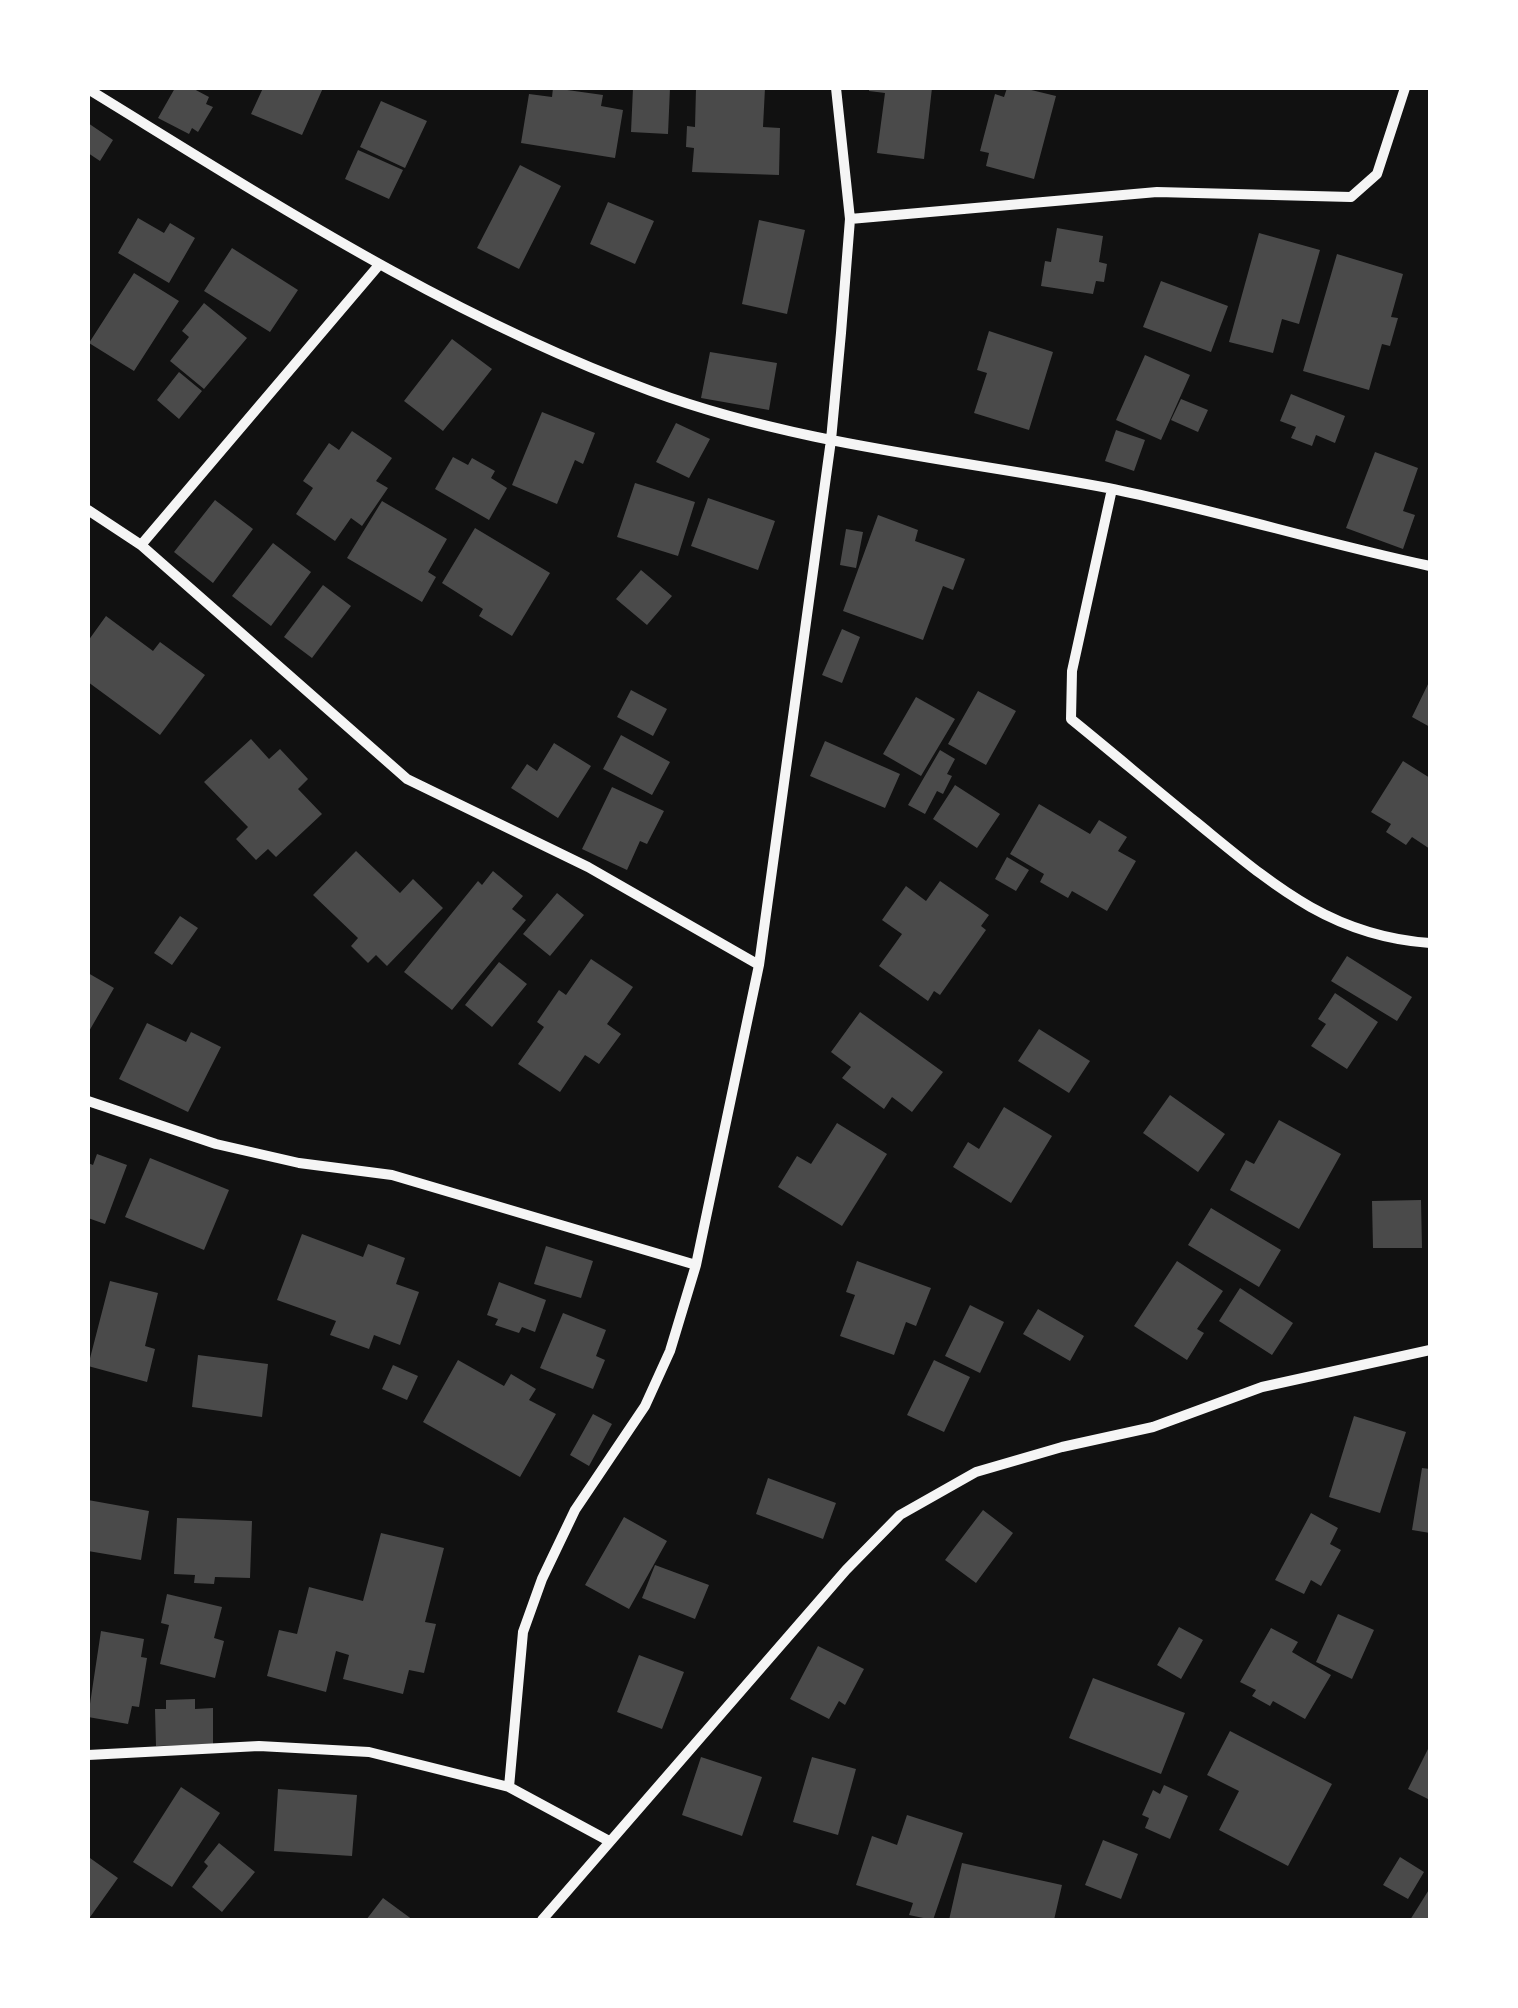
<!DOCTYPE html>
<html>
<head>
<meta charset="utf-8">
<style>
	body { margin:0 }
	#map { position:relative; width:1518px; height:2008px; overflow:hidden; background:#111; font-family:"Titillium Web",sans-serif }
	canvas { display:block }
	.frame { position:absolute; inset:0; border:90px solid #fff; pointer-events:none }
</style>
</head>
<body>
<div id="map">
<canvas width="1518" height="2008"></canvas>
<div class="frame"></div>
</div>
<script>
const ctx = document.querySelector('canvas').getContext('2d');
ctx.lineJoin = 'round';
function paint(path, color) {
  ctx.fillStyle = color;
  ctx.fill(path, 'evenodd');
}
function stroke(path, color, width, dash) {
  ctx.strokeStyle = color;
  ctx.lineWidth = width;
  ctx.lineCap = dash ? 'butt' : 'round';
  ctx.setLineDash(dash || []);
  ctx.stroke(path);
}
paint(new Path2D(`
	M175,88H192L209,97L206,104L213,107L198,132L192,128L189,134L158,118Z
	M263,88H323L302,135L251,114Z
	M553,88L603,95L601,106L623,110L615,158L521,143L529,94L552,97Z
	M633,88H670L668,134L631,132Z
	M696,88H765L763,127L780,128L779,175L692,172L694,148L686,147L687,126L695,127Z
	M869,88H932L924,159L877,153L885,93L869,91Z
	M1007,88H1023L1056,96L1034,179L986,166L989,153L980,151L995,94L1004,97Z
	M381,101L427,121L405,168L360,147Z
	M88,123L113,140L100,161L88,153Z
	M358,150L403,170L389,199L345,179Z
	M520,165L561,186L519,269L477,248Z
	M608,202L654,221L635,264L590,244Z
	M138,218L164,233L170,223L195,238L169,283L118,253Z
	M759,220L805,230L787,314L742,304Z
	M1057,228L1103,236L1099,262L1107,264L1104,282L1096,281L1093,294L1041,286L1045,261L1051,262Z
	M1259,233L1320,250L1299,324L1282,319L1273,353L1229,342Z
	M232,248L298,290L270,332L204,291Z
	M1337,254L1403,274L1391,317L1398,318L1390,346L1382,344L1369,390L1303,371Z
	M134,273L179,301L134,371L89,343Z
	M1161,281L1228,306L1211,352L1143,327Z
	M204,303L247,338L204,389L170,361L189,337L182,331Z
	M989,331L1053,352L1029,430L974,413L987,373L977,370Z
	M452,339L492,369L443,431L404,401Z
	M710,352L777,363L769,410L701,398Z
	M1145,355L1190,375L1161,440L1116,420Z
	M179,372L202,391L179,419L157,400Z
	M1291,394L1345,416L1335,443L1316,435L1312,446L1291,438L1296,427L1280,421Z
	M1181,399L1208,410L1198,432L1171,420Z
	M542,412L595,433L583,464L575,460L557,504L512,485Z
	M676,423L710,439L689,478L656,462Z
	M1116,430L1145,440L1134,471L1105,461Z
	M352,431L392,458L376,481L388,488L362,526L351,518L335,541L296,514L313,488L303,481L329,443L339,450Z
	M1375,452L1418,468L1403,511L1415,515L1403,549L1346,528Z
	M453,457L468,465L472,458L495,471L491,478L507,488L489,520L435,489Z
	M635,483L695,502L678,556L617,537Z
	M708,498L775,521L758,570L691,546Z
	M215,500L253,529L213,583L174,552Z
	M382,501L447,539L428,572L436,577L422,602L347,558Z
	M878,515L918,530L915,541L965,559L953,590L943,586L923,640L843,611Z
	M475,528L550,573L512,636L479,616L483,609L442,583Z
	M846,529L863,532L856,568L840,565Z
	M273,543L311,572L271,626L232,596Z
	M641,570L672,596L647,625L616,599Z
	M323,585L351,606L312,658L284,637Z
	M106,616L153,651L160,642L205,675L160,735L88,682V641Z
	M842,629L860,637L842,683L822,675Z
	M1430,680V727L1412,717Z
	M631,690L667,709L653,736L617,717Z
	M978,691L1016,711L986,765L948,744Z
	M916,697L955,719L921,776L883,754Z
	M621,735L670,762L652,795L603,769Z
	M251,739L269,759L280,749L308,779L298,789L322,814L276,857L268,849L256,860L236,839L248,827L204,782Z
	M825,741L900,774L885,808L810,776Z
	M554,743L591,766L558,818L511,788L527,764L537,771Z
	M940,750L955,759L947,774L952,776L943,794L937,791L925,814L908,805Z
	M1403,761L1430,778V849L1412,837L1406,845L1386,832L1391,824L1371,812Z
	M955,785L1000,814L977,848L933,819Z
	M612,787L664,811L647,844L640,841L627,870L582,849Z
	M1039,804L1090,834L1099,820L1127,837L1118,851L1136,861L1107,911L1072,891L1068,898L1040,882L1044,874L1010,854Z
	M356,851L400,893L413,879L443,908L387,966L376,955L368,963L351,946L358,938L313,895Z
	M1007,857L1029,870L1016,891L995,879Z
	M493,871L523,896L512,909L526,920L452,1010L404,972L478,881L482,885Z
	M940,881L989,915L981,926L986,930L940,995L934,991L928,1001L879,966L902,934L882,920L906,886L926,901Z
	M557,893L584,915L550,956L523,934Z
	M180,916L198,928L172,965L154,953Z
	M1347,956L1412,997L1397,1021L1331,981Z
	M591,959L633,987L607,1024L621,1034L599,1064L585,1055L560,1092L518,1064L544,1027L537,1022L559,990L566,995Z
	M499,962L527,984L492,1027L465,1005Z
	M88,973L114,988L88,1033Z
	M1335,993L1378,1022L1347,1069L1311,1046L1326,1024L1318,1019Z
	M860,1012L943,1072L912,1112L892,1097L884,1109L842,1078L851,1067L831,1052Z
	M147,1023L186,1042L191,1032L221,1047L188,1112L119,1079Z
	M1039,1029L1090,1061L1069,1093L1018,1061Z
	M1170,1095L1225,1134L1198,1172L1143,1133Z
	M1004,1107L1052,1136L1011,1203L953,1167L968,1142L979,1149Z
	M1279,1120L1341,1154L1299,1229L1230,1190L1246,1160L1254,1164Z
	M837,1123L887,1154L842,1226L778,1187L797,1156L811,1164Z
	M97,1154L127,1165L105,1224L88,1218V1163L93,1165Z
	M150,1158L229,1190L204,1250L125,1217Z
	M1421,1200L1422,1248H1373L1372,1201Z
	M1211,1208L1281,1250L1259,1287L1188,1245Z
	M302,1234L363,1257L368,1244L405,1258L396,1284L419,1292L400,1345L374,1335L369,1349L330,1335L336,1321L277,1300Z
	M546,1246L593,1261L581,1298L534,1284Z
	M857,1261L931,1288L916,1326L906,1322L894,1355L840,1336L855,1295L846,1292Z
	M1177,1261L1223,1291L1197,1329L1204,1333L1187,1360L1134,1326Z
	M110,1281L158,1293L145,1346L155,1349L147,1382L88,1366Z
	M499,1282L546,1300L535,1332L522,1327L519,1333L495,1325L498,1319L487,1315Z
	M1240,1288L1293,1323L1272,1355L1219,1321Z
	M970,1305L1004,1322L980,1373L945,1356Z
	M1038,1309L1084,1336L1070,1361L1023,1334Z
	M563,1313L606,1330L596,1356L605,1360L593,1389L540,1368Z
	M198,1355L268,1364L262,1417L192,1407Z
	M458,1360L504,1386L511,1374L536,1389L529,1400L556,1414L520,1477L423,1422Z
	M934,1360L970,1377L944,1432L907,1415Z
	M393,1365L418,1376L407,1400L382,1389Z
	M593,1414L612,1424L589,1466L570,1455Z
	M1354,1416L1406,1432L1380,1513L1329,1497Z
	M1422,1468L1430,1469V1533L1412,1530Z
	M768,1478L836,1503L823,1539L756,1514Z
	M88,1500L149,1511L141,1560L88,1551Z
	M983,1510L1013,1533L976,1583L945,1560Z
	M1311,1513L1338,1528L1330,1544L1341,1550L1321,1586L1311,1580L1304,1594L1275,1580Z
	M624,1517L667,1541L629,1609L585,1585Z
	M177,1518L252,1521L250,1578L215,1577L214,1584L194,1583L195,1575L174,1574Z
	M381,1533L444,1548L425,1622L436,1624L424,1673L409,1670L403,1694L343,1679L349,1655L336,1651L326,1692L267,1676L279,1630L297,1634L309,1587L363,1601Z
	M655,1565L709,1585L695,1619L642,1598Z
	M167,1594L222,1607L214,1638L224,1641L215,1678L160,1664L169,1625L161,1623Z
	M1338,1614L1374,1630L1352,1679L1316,1662Z
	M1179,1627L1203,1640L1181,1679L1157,1665Z
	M1271,1628L1298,1642L1292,1652L1331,1675L1305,1719L1273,1701L1270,1706L1252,1696L1256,1690L1240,1682Z
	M101,1631L144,1639L141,1657L147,1658L139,1707L132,1706L128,1724L88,1717Z
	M818,1646L864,1669L845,1705L839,1701L829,1719L790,1699Z
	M639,1655L684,1672L662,1729L617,1712Z
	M1093,1678L1185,1713L1161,1774L1069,1738Z
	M195,1699V1709L213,1708V1744L156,1746L155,1709H166V1700Z
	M1230,1731L1332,1784L1288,1866L1219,1830L1239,1791L1207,1775Z
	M1430,1745V1800L1408,1789Z
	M701,1757L762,1777L742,1836L682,1815Z
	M812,1757L856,1769L838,1835L793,1822Z
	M1164,1785L1188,1796L1170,1839L1145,1828L1149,1818L1142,1815L1153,1790L1160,1794Z
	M181,1787L220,1813L172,1887L133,1862Z
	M278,1789L357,1795L352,1856L274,1851Z
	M907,1815L963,1833L933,1920L909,1915L913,1903L856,1885L872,1836L897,1845Z
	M1103,1840L1138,1854L1121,1899L1085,1885Z
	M219,1843L255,1872L222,1912L192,1887L208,1866L204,1862Z
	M1400,1857L1424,1872L1408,1899L1383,1885Z
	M90,1858L118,1878L88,1920V1863Z
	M962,1863L1062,1885L1054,1920H949Z
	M1430,1888V1920H1410Z
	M383,1898L413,1920H366Z`), '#4a4a4a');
stroke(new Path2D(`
	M88,89C269,200 450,318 651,391C798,445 956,459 1108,488C1216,510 1322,543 1430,566
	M850,219L1157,192L1351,197L1377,174L1405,88
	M1112,489L1072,671L1071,719C1113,753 1154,788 1196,822C1271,883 1329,936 1430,943
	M88,510L141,545L407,779L588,867L759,965
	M141,545L379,265
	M88,1101L216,1144L299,1163L392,1175L696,1265
	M88,1755L259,1746L369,1752L509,1787L609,1841
	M509,1787L523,1632L542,1579L575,1510L645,1406L670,1351L696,1265L759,965L831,440L841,333L850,219L836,88
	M542,1920L846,1570L900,1515L976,1472L1062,1447L1153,1427L1262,1387L1430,1350`), '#f5f5f5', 10);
</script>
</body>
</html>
